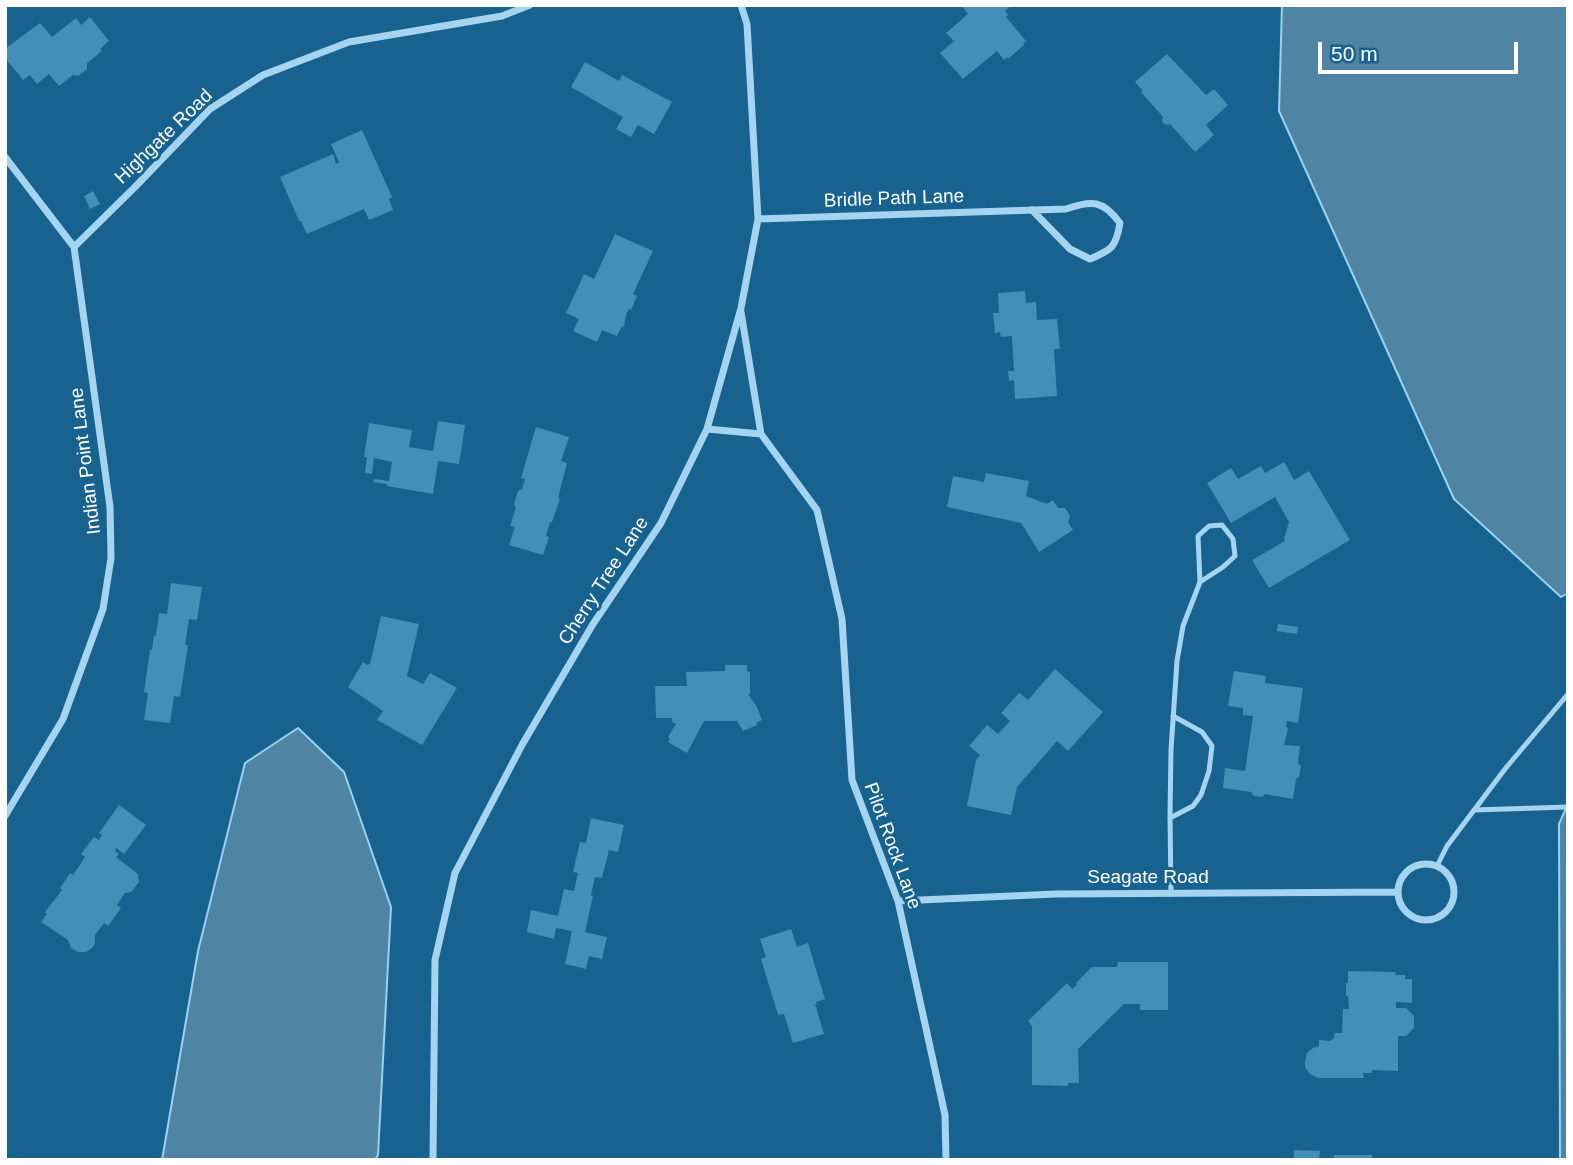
<!DOCTYPE html>
<html>
<head>
<meta charset="utf-8">
<style>
	body { margin:0 }
	#map { position:relative; width:1573px; height:1165px; overflow:hidden; background:#18628f; font-family:Arial,sans-serif }
	canvas { display:block }
	.frame { position:absolute; inset:0; border:7px solid #fff; pointer-events:none }
	.scale { position:absolute; left:1318px; top:42px; width:200px; height:32px; box-sizing:border-box; border:4px solid #fff; border-top:0; padding-left:9px; font-size:21px; line-height:24px; white-space:nowrap; color:#fff; -webkit-text-stroke:5px #18628f; paint-order:stroke }
</style>
</head>
<body>
<div id="map">
<canvas width="1573" height="1165"></canvas>
<div class="frame"></div>
<div class="scale">50 m</div>
</div>
<script>
const ctx = document.querySelector('canvas').getContext('2d');
ctx.lineJoin = 'round';
function paint(path, color) {
  ctx.fillStyle = color;
  ctx.fill(path, 'evenodd');
}
function stroke(path, color, width, dash) {
  ctx.strokeStyle = color;
  ctx.lineWidth = width;
  ctx.lineCap = dash ? 'butt' : 'round';
  ctx.setLineDash(dash || []);
  ctx.stroke(path);
}
function drawText(font, color, halo, rows, align = 'center') {
  ctx.font = font + ' Arial,sans-serif';
  ctx.lineWidth = 6;
  ctx.setLineDash([]);
  ctx.textBaseline = 'middle';
  ctx.strokeStyle = halo;
  ctx.fillStyle = color;
  for (const [text, x, y, turn = 0] of rows) {
    ctx.save();
    ctx.translate(x, y);
    ctx.rotate((+turn || 0) * Math.PI / 180);
    ctx.textAlign = isNaN(turn) ? turn : align;
    if (halo) ctx.strokeText(text, 0, 0);
    ctx.fillText(text, 0, 0);
    ctx.restore();
  }
}
const water = new Path2D(`
	M1282,5H1568V593L1561,597L1454,499L1279,111Z
	M298,728L344,772L391,907L378,1155L375,1160H162L198,951L245,763Z
	M1568,804V1160H1560L1559,824Z`);
paint(water, '#4f85a3');
stroke(water, '#97d2f2', 2);
paint(new Path2D(`
	M961,5H1012L1005,11L1008,15L1006,17L1026,41L1023,44L1024,45L1008,59L1007,57L1004,60L997,51L963,79L940,53L954,41L946,33L968,14Z
	M90,17L109,41L100,49L102,51L87,63V69L78,76L73,75L59,86L49,74L37,84L30,75L23,80L5,58V49L40,23L52,37L76,18L81,25Z
	M1167,54L1206,95L1214,89L1228,105L1206,125L1214,135L1195,152L1170,124L1167,125L1163,123L1162,120L1163,117L1141,92L1143,91L1135,82Z
	M585,62L619,81L622,75L672,102L654,134L638,125L631,137L616,129L623,117L571,87Z
	M362,130L392,197L389,199L393,210L369,220L364,209L307,234L301,221H299L280,177L333,154L336,164L339,162L331,144Z
	M93,191L100,204L90,209L84,196Z
	M615,234L653,251L633,294L637,296L631,310L629,309L626,315L624,326L621,328L617,336L602,330L597,342L573,331L579,319L566,313L584,274L594,279Z
	M1025,291L1026,303L1036,302L1037,320L1057,319L1060,349H1054L1057,396L1015,399L1014,380L1009,381L1008,371H1014L1012,336L1001,337L1000,332L995,333L993,313H999L998,293Z
	M438,421L465,425L459,464L438,461L433,494L387,486V484L373,482L374,479L389,481L392,462L374,458L372,474L365,473L367,457H364L369,423L412,430L409,447L433,451Z
	M536,427L569,437L561,461L567,463L558,498L560,499L552,522H550L546,536L549,537L543,555L509,545L515,527L510,526L516,508L514,504L518,491L522,489L525,479L521,478Z
	M1284,462L1294,480L1309,471L1350,540L1269,588L1252,560L1285,541L1284,539L1289,522L1275,497L1231,523L1207,483L1231,468L1238,479L1261,466L1265,473Z
	M986,473L1029,481L1026,496L1047,504L1053,500L1058,508H1065L1070,516L1068,522L1073,530L1039,552L1021,523L947,507L953,476L984,482Z
	M171,583L202,587L197,620L189,619L185,645H188L180,697L174,696L170,723L144,720L148,693L144,692L150,650H152L154,635L156,636L159,613L167,614Z
	M381,616L419,624L407,676L423,684L430,673L457,688L422,745L377,720L383,711L348,687L363,662L367,665L370,664Z
	M1278,624L1298,627L1297,634L1277,631Z
	M725,665H747V671L750,672V694H748L757,707L762,720L756,723L757,725L743,731L737,721H704L687,753L668,742L670,739L668,737L676,724L672,722V718H656L655,686H687L686,672L725,671Z
	M1055,669L1103,712L1068,751L1057,741L1017,787L1011,815L967,806L976,760L980,755L969,746L987,725L998,734L1010,721L1001,713L1019,693L1028,700Z
	M1234,671L1266,676L1265,683L1303,688L1298,723L1287,721L1286,726L1288,729L1284,745L1300,746L1298,763L1301,766L1299,777L1296,779L1293,799L1265,794L1262,797L1254,796L1251,792L1223,788L1225,768L1245,771L1253,716L1243,715V708L1228,706Z
	M119,805L146,825L124,854L116,848L115,851L119,854L116,857L138,874L139,882L131,892L125,893L117,905L121,908L108,926L104,923L95,935V943L92,948L86,952H78L71,948L68,940L41,922L47,914L45,912L62,890L60,888L70,873L73,875L85,857L81,854L94,837L99,840L102,835L99,833Z
	M591,818L624,825L618,852L609,850L602,878L595,877L591,895L593,896L585,932L607,937L602,959L589,956L586,969L565,964L572,931L556,928L554,939L527,932L531,910L558,916L564,889L574,891L578,873L573,872L580,842L586,843Z
	M791,929L797,947L808,943L825,999L816,1002L817,1004H815L824,1034L793,1043L784,1014L778,1015L761,959L766,957L760,939Z
	M1118,962H1168V1010H1140V1004H1124L1078,1049L1079,1083H1068V1086L1032,1085V1026L1028,1021L1067,983L1072,989L1077,985L1076,983L1092,967H1117Z
	M1348,971L1396,972L1395,975H1405V979H1412V1003L1396,1002V1008H1406L1414,1016V1028L1406,1036H1398V1071L1373,1070L1371,1073H1363L1364,1078H1318L1310,1074L1305,1067V1062L1307,1053L1313,1048L1319,1046V1040L1330,1041L1334,1038L1335,1033H1342L1343,1009H1349L1348,996H1346V983H1348Z
	M1294,1150L1320,1151L1319,1160H1294Z
	M1334,1155H1372V1160H1334Z`), '#448eb8');
stroke(new Path2D(`
	M1474,810L1568,807
	M1170,818L1193,806L1201,795L1209,771L1212,746L1202,732L1173,716
	M1437,866L1447,846L1505,769L1568,694
	M1171,894L1170,815L1171,750L1177,661L1183,626L1200,582L1223,567L1235,556L1233,539L1222,525L1209,526L1198,536L1200,582`), '#a4d4ef', 5);
stroke(new Path2D(`
	M5,157L74,247L110,507L111,558L103,609L63,719L5,816
	M758,219L1066,209C1092,200 1103,200 1120,223C1116,247 1112,250 1090,259L1070,249L1032,210
	M74,247L135,187L210,109L263,75L349,42L502,16L530,5
	M741,312L761,434
	M707,429L761,434L817,510L842,619L852,780L898,901L945,1115L946,1160
	M1398 892a28 28 0 1 1 56 0a28 28 0 1 1-56 0Z
	M898,901L1056,894L1398,892
	M433,1160L435,960L455,873L522,745L593,624L661,523L707,429L741,308L758,219L747,24L741,5`), '#a4d4ef', 7);
drawText('19px', '#fff', '#18628f', [
	["Highgate Road",164,137,-44],
	["Bridle Path Lane",894,199,-2],
	["Indian Point Lane",86,461,-97],
	["Cherry Tree Lane",604,581,-57],
	["Pilot Rock Lane",892,846,70],
	["Seagate Road",1148,878]
]);
</script>
</body>
</html>
